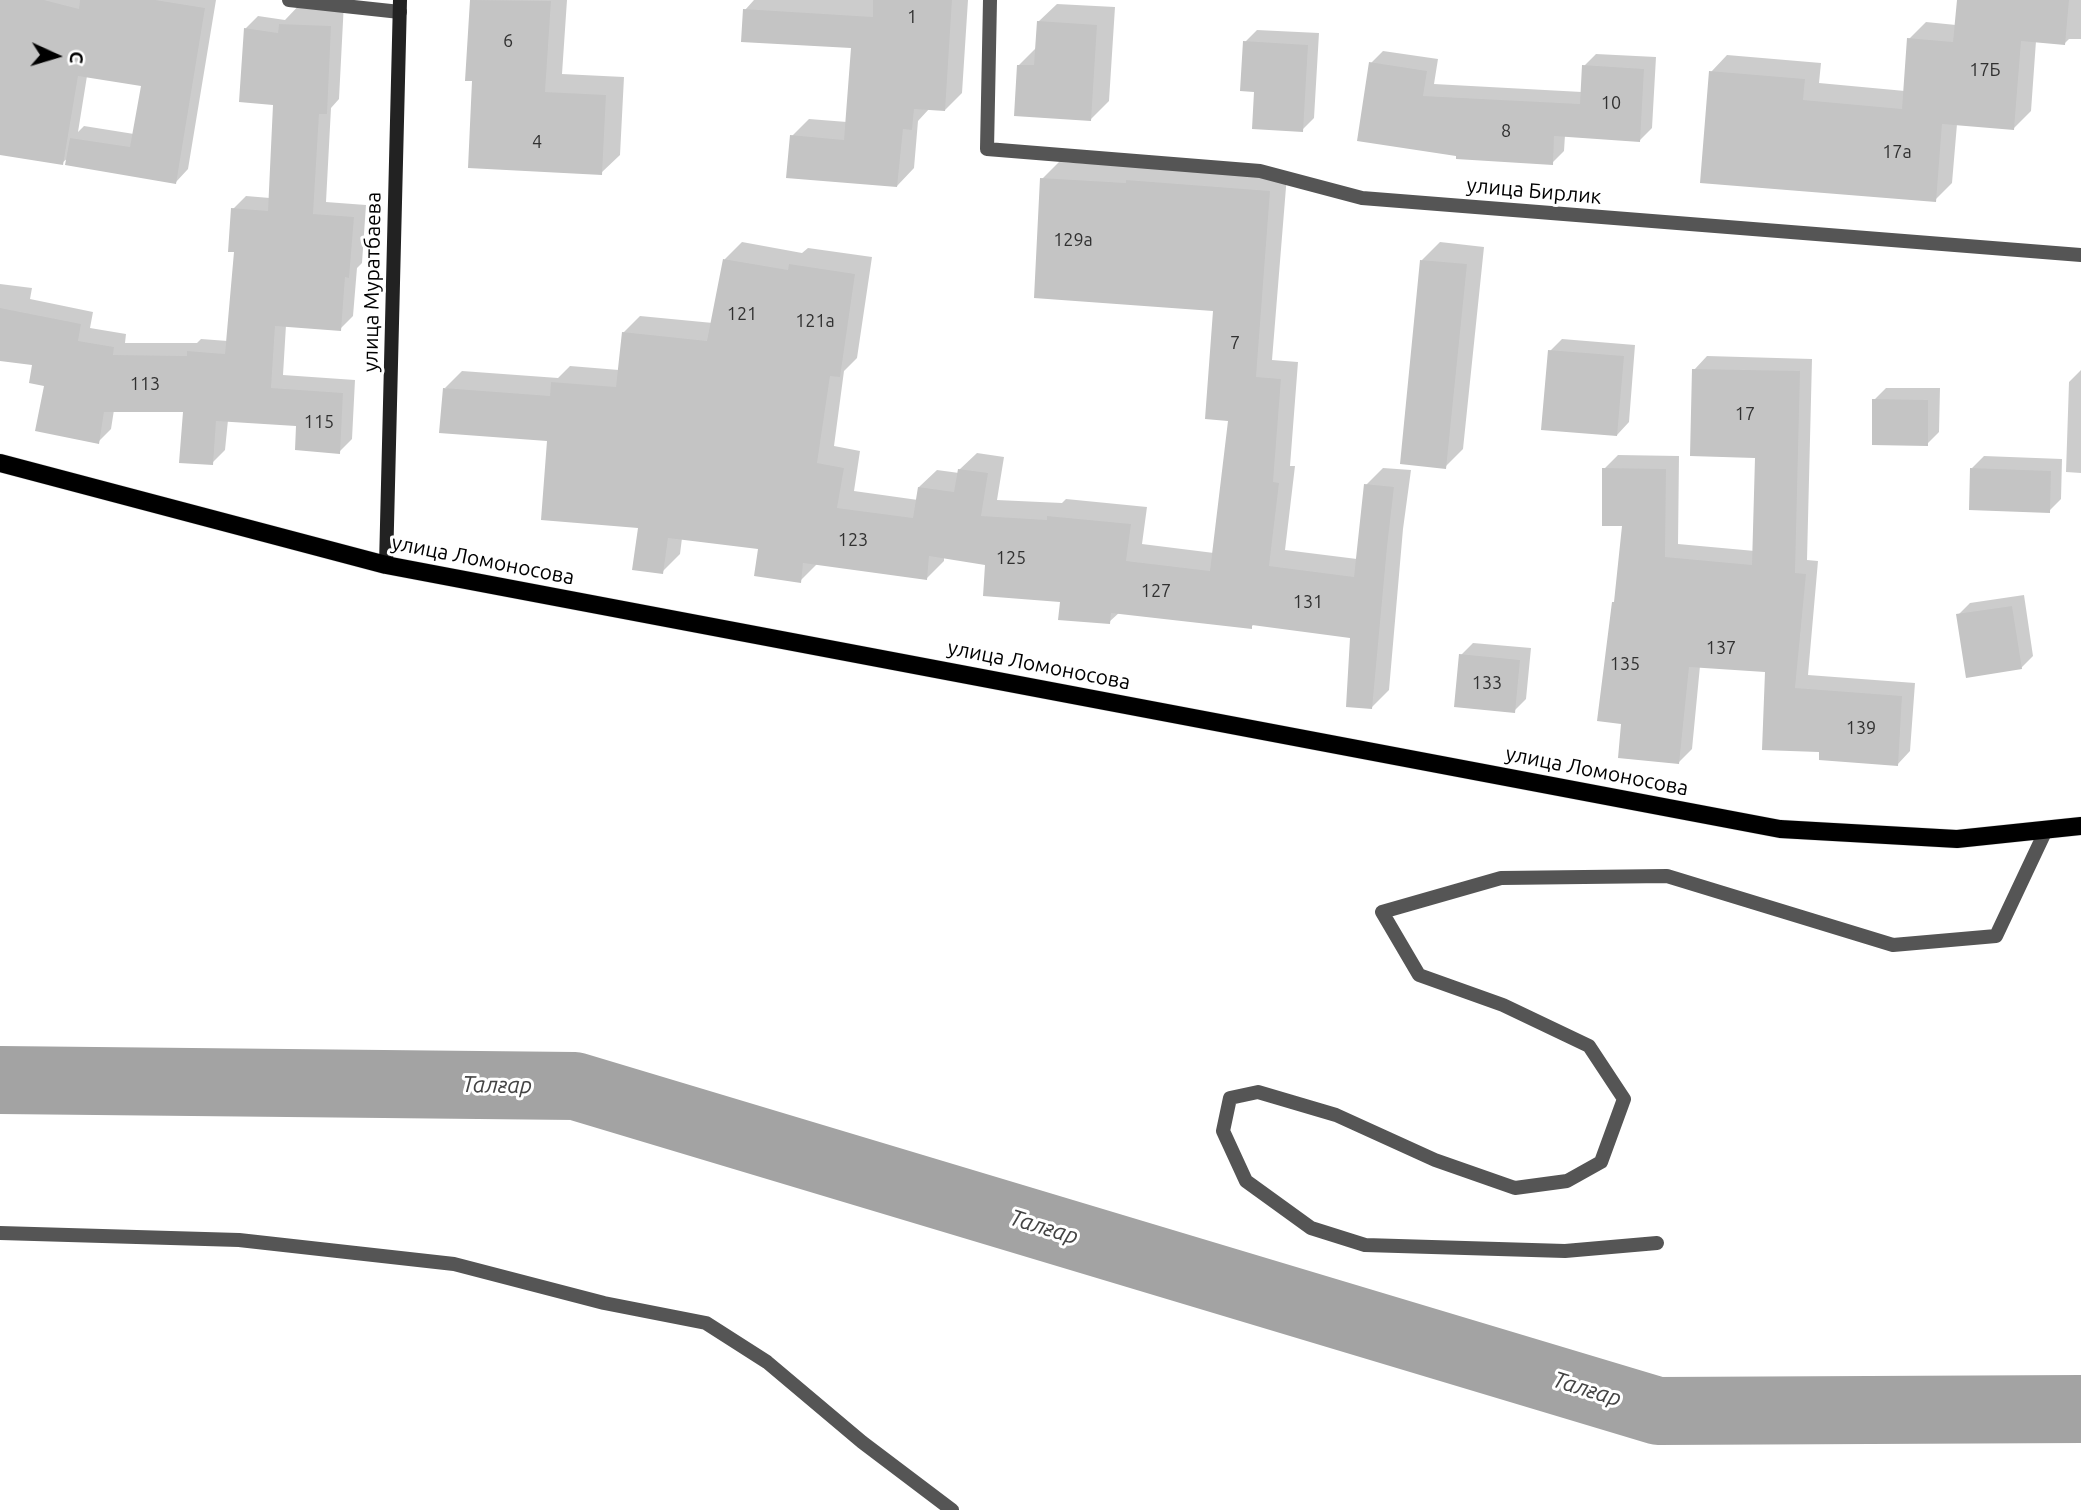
<!DOCTYPE html>
<html>
<head>
<meta charset="utf-8">
<style>
	body { margin:0 }
	#map { position:relative; width:2081px; height:1510px; overflow:hidden; background:#fff; font-family:Ubuntu,sans-serif }
	canvas { display:block }
	.north { position:absolute; left:21px; top:21px; width:70px; height:70px; -webkit-text-stroke:5px #fff; paint-order:stroke; rotate:94deg; font-size:19px; font-weight:700; line-height:28px; text-align:center; color:#000 }
	.north::after { content:''; display:block; margin:auto; width:24px; height:32px; background:#000; clip-path:polygon(50% 0,100% 100%,50% 72%,0 100%) }
</style>
</head>
<body>
<div id="map">
<canvas width="2081" height="1510"></canvas>
<div class="north">С</div>
</div>
<script>
const ctx = document.querySelector('canvas').getContext('2d');
ctx.lineJoin = 'round';
function paint(path, color) {
  ctx.fillStyle = color;
  ctx.fill(path, 'evenodd');
}
function stroke(path, color, width, dash) {
  ctx.strokeStyle = color;
  ctx.lineWidth = width;
  ctx.lineCap = dash ? 'butt' : 'round';
  ctx.setLineDash(dash || []);
  ctx.stroke(path);
}
function drawText(font, color, halo, rows, align = 'center') {
  ctx.font = font + ' Ubuntu,sans-serif';
  ctx.lineWidth = 6;
  ctx.setLineDash([]);
  ctx.textBaseline = 'middle';
  ctx.strokeStyle = halo;
  ctx.fillStyle = color;
  for (const [text, x, y, turn = 0] of rows) {
    ctx.save();
    ctx.translate(x, y);
    ctx.rotate((+turn || 0) * Math.PI / 180);
    ctx.textAlign = isNaN(turn) ? turn : align;
    if (halo) ctx.strokeText(text, 0, 0);
    ctx.fillText(text, 0, 0);
    ctx.restore();
  }
}
paint(new Path2D(`
	M0,0H216L188,169L176,182L69,157L62,163L0,109ZM87,76L143,85L134,134L84,126L78,132Z
	M304,0L344,2L339,99L331,108L326,202L366,205L362,263L357,268L353,316L340,329L286,325L283,375L355,380L352,439L339,452L298,425L228,420L225,450L212,463L184,411L114,410L111,429L98,442L46,385L35,363L0,359V284L32,288L30,299L93,312L90,328L126,334L125,343H197L201,339L228,341L236,250L233,209L246,196L270,198L275,104L245,29L258,16L285,20Z
	M472,0H567L562,74L624,77L620,155L601,173L474,80L467,79Z
	M754,0H968L962,93L945,110L929,109L918,121L914,168L897,186L792,136L809,119L847,122L853,47L745,10Z
	M1958,0H2081V39H2069L2065,43L2036,41L2031,111L2014,128L1957,124L1952,183L1935,200L1711,72L1727,55L1821,63L1819,83L1905,91L1909,39L1926,22L1956,25Z
	M1057,4L1115,7L1109,101L1091,119L1019,65L1037,47L1038,22Z
	M1257,30L1319,33L1314,118L1302,130L1256,90L1245,42Z
	M1383,51L1438,59L1434,84L1582,92L1584,66L1596,54L1656,57L1652,128L1640,140L1565,135L1564,151L1552,163L1458,158L1371,63Z
	M1059,162L1287,175L1272,360L1298,362L1290,466H1295L1285,550L1357,559L1366,485L1383,468L1411,470L1403,529L1389,690L1372,707L1352,636L1254,624L1251,627L1120,612L1109,622L987,564L944,557V561L927,578L817,564L800,581L760,548L682,538L680,554L662,572L640,526L549,440L445,388L462,371L558,378L570,366L619,370L623,333L640,316L713,323L725,259L742,242L802,253L808,248L872,257L857,358L844,371L834,446L860,451L854,491L918,500L919,487L937,470L959,473V470L977,453L1004,457L997,500L1062,503L1066,499L1147,507L1142,544L1214,553L1230,419L1215,310L1042,179Z
	M1440,242L1484,247L1463,449L1445,467L1422,260Z
	M1562,339L1635,345L1629,422L1617,435L1550,351Z
	M1707,356L1812,359L1807,560L1818,561L1808,675L1915,683L1910,751L1897,765L1821,751L1767,670L1700,666L1692,749L1679,762L1623,722L1616,600L1624,524L1604,469L1618,455L1679,456L1678,544L1755,551L1757,456L1694,370Z
	M2081,370V473L2066,472L2069,382Z
	M1886,388H1940L1939,432L1927,444L1874,400Z
	M1984,456L2062,459L2061,499L2049,511L1972,468Z
	M2024,595L2033,656L2021,668L1958,615L1970,603Z
	M1473,643L1531,648L1526,699L1514,711L1461,655Z`), '#0003');
stroke(new Path2D(`
	M0,1080L575,1086L1658,1411L2081,1409`), '#a3a3a3', 68);
paint(new Path2D(`
	M0,0H44L79,9L80,0H155L205,8L176,184L65,165L70,138L130,147L141,86L78,76L63,165L0,155Z
	M470,0L551,1L545,92L606,95L602,175L468,168L472,81H465Z
	M873,0H952L945,111L914,109L912,130L903,129L897,187L786,178L790,135L844,140L851,48L741,42L743,9L873,17Z
	M1957,0H2069L2065,45L2021,41L2014,130L1942,124L1936,202L1700,183L1709,71L1805,79L1803,100L1902,109L1907,38L1953,42Z
	M1037,21L1097,25L1091,121L1014,116L1017,65H1034Z
	M279,24L331,26L327,114H319L313,214L354,217L349,278L345,277L341,331L275,326L271,388L343,393L340,454L295,450L296,426L216,421L213,465L179,463L183,412H104L99,444L35,431L44,386L29,383L32,365L0,361V308L81,324L78,341L114,347L113,355L187,356V351L225,354L234,252H228L231,208L268,211L273,105L239,102L244,28L278,33Z
	M1243,41L1308,45L1303,132L1252,129L1254,92L1240,91Z
	M1369,62L1427,71L1423,96L1580,104L1582,65L1644,69L1640,142L1554,136L1553,165L1456,159V156L1357,141Z
	M1040,178L1126,183V180L1270,191L1256,377L1281,379L1273,482L1279,483L1269,566L1354,577L1364,484L1394,487L1387,547L1372,709L1346,707L1350,638L1252,625V629L1111,613L1110,624L1058,620L1060,602L983,596L985,565L929,556L927,580L803,563L801,583L754,576L758,549L668,538L663,574L632,570L638,528L541,520L547,441L439,433L443,388L550,396L551,382L616,387L622,332L707,341L723,259L788,270L789,264L855,274L840,377L830,376L817,463L844,468L837,508L913,518L918,487L954,492L958,469L988,473L981,516L1047,520V516L1131,524L1126,561L1210,571L1228,421L1205,419L1213,311L1034,298Z
	M1420,260L1467,264L1446,469L1400,464Z
	M1548,350L1624,356L1617,436L1541,430Z
	M1692,369L1800,371L1795,573L1806,574L1795,688L1902,696L1898,766L1819,760V752L1762,750L1765,672L1689,667L1679,764L1618,758L1621,724L1597,721L1612,602H1614L1622,526H1602V468L1666,469L1665,557L1752,565L1755,458L1690,456Z
	M1872,399L1928,400V446L1872,445Z
	M1970,468L2051,471L2050,513L1969,510Z
	M2012,606L2022,669L1966,678L1956,614Z
	M1459,654L1520,660L1515,713L1454,707Z`), '#c4c4c4');
const primary = new Path2D(`
	M0,463L386,565L1780,829L1957,839L2081,826`);
stroke(primary, '#dbdbdb', 19);
stroke(new Path2D(`
	M289,0L400,12
	M990,0L987,149L1260,171L1362,198L2081,255
	M0,1233L239,1240L454,1264L604,1303L706,1323L767,1362L862,1442L952,1510
	M1657,1243L1565,1251L1365,1245L1311,1228L1246,1181L1223,1131L1230,1098L1258,1092L1336,1115L1435,1160L1515,1188L1567,1181L1601,1162L1624,1099L1589,1046L1503,1005L1419,975L1382,912L1501,878L1667,876L1893,945L1996,936L2046,830`), '#555', 14);
stroke(new Path2D(`
	M386,565L400,0`), '#222', 14);
stroke(primary, '#000', 18);
drawText('18px', '#313131', null, [
	["1",912,17],
	["6",508,41],
	["17Б",1985,70],
	["10",1611,103],
	["8",1506,131],
	["4",537,142],
	["17а",1897,152],
	["129а",1073,240],
	["121",742,314],
	["121а",815,321],
	["7",1235,343],
	["113",145,384],
	["17",1745,414],
	["115",319,422],
	["123",853,540],
	["125",1011,558],
	["127",1156,591],
	["131",1308,602],
	["137",1721,648],
	["135",1625,664],
	["133",1487,683],
	["139",1861,728]
]);
drawText('21px', '#000', '#fff', [
	["улица Бирлик",1534,191,5],
	["улица Муратбаева",372,282,-89],
	["улица Ломоносова",483,560,11],
	["улица Ломоносова",1039,665,11],
	["улица Ломоносова",1597,771,11]
]);
drawText('italic 23px', '#444', '#fff', [
	["Талғар",497,1085,1],
	["Талғар",1044,1227,17],
	["Талғар",1587,1389,17]
]);
</script>
</body>
</html>
